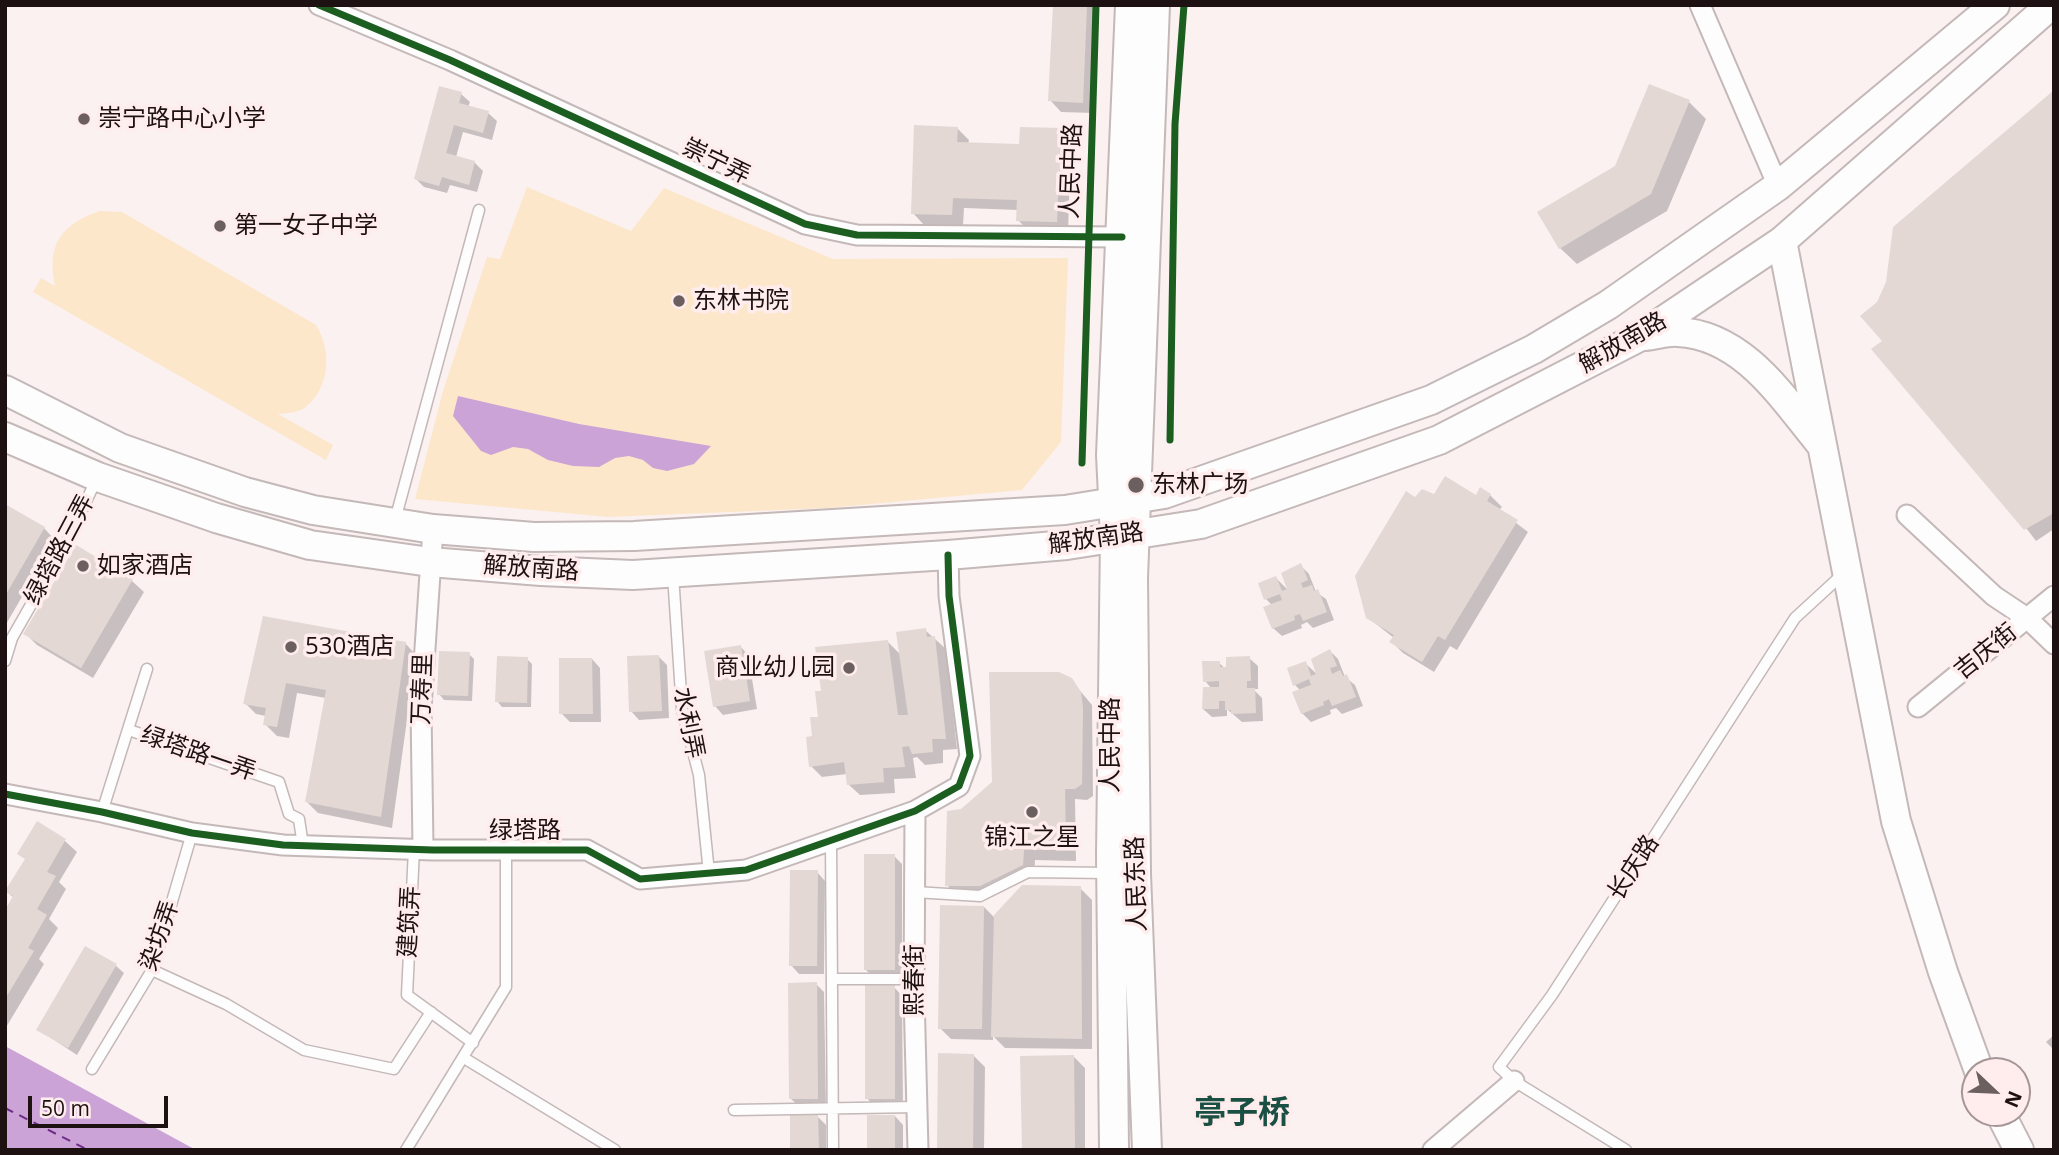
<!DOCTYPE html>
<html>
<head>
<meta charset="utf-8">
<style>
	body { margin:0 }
	#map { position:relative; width:2059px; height:1155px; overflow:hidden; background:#fbf1f1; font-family:"Open Sans",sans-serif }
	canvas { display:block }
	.frame { position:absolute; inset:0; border:7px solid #1e1111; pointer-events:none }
	.north { position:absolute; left:1961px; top:1057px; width:70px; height:70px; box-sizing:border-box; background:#ffeded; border:2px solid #a59595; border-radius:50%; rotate:113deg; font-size:19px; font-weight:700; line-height:28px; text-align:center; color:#1e1111 }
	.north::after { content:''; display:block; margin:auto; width:24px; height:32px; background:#6b5f5f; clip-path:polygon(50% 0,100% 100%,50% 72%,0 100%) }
	.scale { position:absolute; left:28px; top:1096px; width:140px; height:32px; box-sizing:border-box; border:4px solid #1e1111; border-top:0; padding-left:9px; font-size:21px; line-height:24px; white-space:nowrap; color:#1e1111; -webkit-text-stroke:5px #ffeded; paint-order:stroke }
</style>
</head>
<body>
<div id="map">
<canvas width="2059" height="1155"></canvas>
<div class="frame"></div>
<div class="north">N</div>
<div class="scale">50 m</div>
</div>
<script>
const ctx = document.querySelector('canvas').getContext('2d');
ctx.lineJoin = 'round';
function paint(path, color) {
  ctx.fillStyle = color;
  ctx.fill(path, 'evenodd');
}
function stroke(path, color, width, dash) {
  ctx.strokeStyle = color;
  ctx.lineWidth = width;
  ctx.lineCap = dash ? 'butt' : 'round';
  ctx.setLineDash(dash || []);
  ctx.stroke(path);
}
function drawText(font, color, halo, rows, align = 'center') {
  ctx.font = font + ' "Open Sans","Noto Sans SC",sans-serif';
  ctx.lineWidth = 7;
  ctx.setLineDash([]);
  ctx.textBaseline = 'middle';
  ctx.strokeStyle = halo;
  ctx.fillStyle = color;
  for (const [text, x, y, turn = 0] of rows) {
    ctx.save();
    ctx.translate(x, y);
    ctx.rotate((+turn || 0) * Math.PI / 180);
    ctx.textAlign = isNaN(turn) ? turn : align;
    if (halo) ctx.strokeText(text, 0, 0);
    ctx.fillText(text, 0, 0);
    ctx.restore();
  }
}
paint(new Path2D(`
	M527,187L631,231L664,188L833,259L1068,258L1061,442L1022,490L828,508L608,517L415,499L443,391L487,257L500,259Z
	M100,211L122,212L316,325C331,349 331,384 308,405C300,413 288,413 278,414L333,445L326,460L33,292L41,278L55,286C46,245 61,224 100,211Z`), '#fce7cb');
paint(new Path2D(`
	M458,396L579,424L711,446L694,464L667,471L653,468L643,460L629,456L615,458L599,467L573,466L548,460L528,449L513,447L491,455L481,451L453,416Z
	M5,1046L196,1150H5Z`), '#cba3d7');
paint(new Path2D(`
	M1054,5H1099L1093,113L1061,112L1050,100Z
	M2054,92V529L2036,541L1884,341L1878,303Z
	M461,94L470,102L468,107L488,113L497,121L492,140L463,132L456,157L474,162L483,171L477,192L450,185L447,193L424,187L416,179Z
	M1689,102L1706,119L1667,211L1577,264L1560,248Z
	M957,128L969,140L968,144L1021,146L1060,130L1071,141L1068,233L1030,232L1018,220V210L964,208L963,226L924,225L913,213Z
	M1490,495L1502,507L1499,510L1528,532L1457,650L1450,646L1434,672L1403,653L1392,642L1394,638L1367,617L1415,499Z
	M5,506L44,528L55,540L5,626Z
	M76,547L132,581L144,592L93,678L37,645L25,633Z
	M1301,566L1309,574L1316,592L1326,599L1334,620L1313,628L1307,622L1301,625L1302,628L1282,636L1273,628L1272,605L1266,599L1276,578L1290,592Z
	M264,618L405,643L416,655L392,828L318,813L306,801L326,698L297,693L289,738L277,736L265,724L266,716L256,714L245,703Z
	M925,630L946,649L957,749L943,750V763L925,765L917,757L913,758L916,778L894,779L895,793L860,795L848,784L847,774L822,777L811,766L823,692L887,641L901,655Z
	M740,646L748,655L757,709L723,715L715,706Z
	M1330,651L1338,659L1345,677L1355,685L1363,706L1342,714L1336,708L1330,710L1331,714L1311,722L1302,713L1301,691L1295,685L1305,663L1320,677Z
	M469,654L474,659L472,701L444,700L439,694Z
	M659,657L667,665L669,718L639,720L631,711Z
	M1249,658L1258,666V689H1253L1262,698L1263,721L1242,722L1227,709V716L1212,717L1203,709L1212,689L1205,681L1219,663L1228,671Z
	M527,659L532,664L531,707H502L497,701Z
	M592,659L600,668L601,722H570L561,713Z
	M1071,680L1092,705L1093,796L1087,800L1075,799L1076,861L1035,860L1034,876L992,897H958L947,885L962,810L994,782Z
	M38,824L65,841L77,852L59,882L66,889L49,919L58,928L39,959L44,964L5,1029V913L14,898L7,892L26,860Z
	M894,856L902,864V978H874L866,970Z
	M817,872L825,881L824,974H799L791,965Z
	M1080,888L1092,900V1049L1005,1048L993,1036V1040L951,1039L940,1028L984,907L996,919Z
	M115,965L124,973L77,1055L39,1030Z
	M816,984L824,992L826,1107H800L791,1099Z
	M894,987L902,996L903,1107H875L867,1098Z
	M2054,1035V1050L2046,1042Z
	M973,1055L985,1067L984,1150H938Z
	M1074,1057L1085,1068V1150H1024Z
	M895,1116L903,1125V1150H868Z
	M818,1117L826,1125V1150H792Z`), '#0003');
stroke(new Path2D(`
	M5,1108L88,1150`), '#6e2d87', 2, [9, 7]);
paint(new Path2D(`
	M1053,5H1087L1083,103L1048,101Z
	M1649,84L1690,100L1651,194L1559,249L1537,212L1615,166Z
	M439,86L462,92L459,103L489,111L483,133L454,125L446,153L475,161L469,185L442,177L439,186L414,179Z
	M2054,90V513L2024,530L1871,349L1882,341L1860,316L1877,302L1886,282L1893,227Z
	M914,125L958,127L957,142L1019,144L1020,127L1061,128L1057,222L1016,221L1017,200L953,198L952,215L911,214Z
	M1445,476L1476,495L1480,487L1491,494L1487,501L1518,520L1445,640L1438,636L1422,662L1389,642L1394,635L1366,618L1355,576L1406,491L1415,497L1422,489L1434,494Z
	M5,504L45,527L5,596Z
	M76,545L133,579L81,668L23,634Z
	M1301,563L1308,580L1301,583L1303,588L1312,585L1314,591L1318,589L1327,612L1303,621L1300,614L1294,616L1295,620L1272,629L1263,607L1282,600L1280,594L1264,600L1258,583L1276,576L1282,591L1287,589L1281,573Z
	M263,616L406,642L381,817L305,802L326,690L286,683L277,727L263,725L266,708L243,704Z
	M926,628L927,637L935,636L946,739H932L933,752L912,754L909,746L902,747L905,767L883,768L884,782L847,785L844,762L809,767L806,737L812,736L810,717H818L815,691H821L815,647L888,640L898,715H908L896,632Z
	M741,645L750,701L713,707L704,651Z
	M1330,649L1337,666L1330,668L1332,674L1340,670L1343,676L1347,674L1356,697L1332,706L1329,699L1323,702L1324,705L1301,714L1292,692L1311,685L1309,679L1293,686L1287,668L1306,661L1311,676L1316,674L1311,659Z
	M439,651L470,652L468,696L437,695Z
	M659,655L662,711L629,712L627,656Z
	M497,656L528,657L527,703L495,702Z
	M1250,656L1251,681H1247V688H1255L1256,713L1231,714V710H1225V701H1219V709H1202L1203,687H1219V681L1203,682L1202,661H1220V667H1226V657Z
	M559,658H592L593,714H559Z
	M989,672H1059L1072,678L1081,692L1083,708L1082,784L1075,789H1065L1066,850H1024L1023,865L980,886H945L947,811L961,809L992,782Z
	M37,821L66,839L47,872L56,876L37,909L47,915L28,948L34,951L5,999V910L13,896L5,891L25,859L17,854Z
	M864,854H895V970H864Z
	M790,870H818L817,966H789Z
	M1022,885L1081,886L1082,1039L991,1037L994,915Z
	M940,905L984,906L982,1029H938Z
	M85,946L117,964L68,1048L36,1030Z
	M817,982L818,1099H789L788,983Z
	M865,985H895V1099H865Z
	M938,1053L974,1054L973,1150H937Z
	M1074,1055L1075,1150H1022L1020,1056Z
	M790,1115H818L819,1150H790Z
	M867,1115H895V1150H867Z`), '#e4d8d5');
const lane = new Path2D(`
	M395,520L479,210
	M673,575L682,709L699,775L709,873
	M5,661L12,638L68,540L97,478
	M129,730L279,782L289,814L299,819L303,846
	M102,812L147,669
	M831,839L833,1150
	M414,849L407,995L473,1043
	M915,892L980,896L1028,872L1108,873
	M152,970L226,1004L304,1050L394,1069L431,1012
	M832,979H915
	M464,1058L615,1150
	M92,1069L152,970L192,833
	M734,1110L917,1107
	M406,1150L506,987V850
	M1626,1150L1514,1081L1499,1067L1552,995L1795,618L1844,573`);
const street = new Path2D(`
	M319,5L450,60L805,224L857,235L1122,237
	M1700,5L1778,186
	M1907,515L1994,596L2027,618L2054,644
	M1918,707L2054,596
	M5,794L102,812L192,833L283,845L433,850H587L640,879L746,870L915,811L959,786L970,756L949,596L948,555
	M915,811L914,994L918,1150
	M423,848L421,708L433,529
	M1433,1150L1514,1081`);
const secondary = new Path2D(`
	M1782,241L1896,821L1943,972L1979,1071
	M1645,336C1656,335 1668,331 1678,332C1743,335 1782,397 1819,442
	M5,390L120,448L245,492L313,510L433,529L534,537L634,536L1065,510L1164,494L1431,400L1534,349L1608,305L1778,186L1995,5
	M5,437L98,477L216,518L310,545L430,562L541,571L633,575L948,555L1067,545L1201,524L1439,440L1639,337L1782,241L2051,5
	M2000,1113L2019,1150
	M1114,1150L1111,854L1115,537L1111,455L1130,5
	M1147,1150L1136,874L1133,578L1155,5`);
stroke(lane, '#c4b8b8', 13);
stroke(street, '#c4b8b8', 23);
stroke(secondary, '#c4b8b8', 32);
stroke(lane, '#fefdfd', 10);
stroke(street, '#fefdfd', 19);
stroke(secondary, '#fefdfd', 28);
stroke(new Path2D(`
	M319,5L450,60L805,224L857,235L1122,237
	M1170,440L1175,124L1184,5
	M1082,463L1096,5
	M5,794L102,812L192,833L283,845L433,850H587L640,879L746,870L915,811L959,786L970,756L949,596L948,555`), '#1b5e20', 7);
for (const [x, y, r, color] of [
	[84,119,7,"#6b5f5f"],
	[220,226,7,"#6b5f5f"],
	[679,301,7,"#6b5f5f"],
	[1136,485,9,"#6b5f5f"],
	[83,566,7,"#6b5f5f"],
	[291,647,7,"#6b5f5f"],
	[849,668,7,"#6b5f5f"],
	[1032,812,7,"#6b5f5f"]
]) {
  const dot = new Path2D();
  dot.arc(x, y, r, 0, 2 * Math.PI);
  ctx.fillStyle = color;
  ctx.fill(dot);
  stroke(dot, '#ffeded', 2.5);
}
drawText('24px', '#1e1111', '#ffeded', [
	["崇宁路中心小学",98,119],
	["第一女子中学",234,226],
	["东林书院",693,301],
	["东林广场",1152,485],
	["如家酒店",97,566],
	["530酒店",305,647],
	["商业幼儿园",835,668,"right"],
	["锦江之星",1032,838,"center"]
], 'left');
drawText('24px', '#1e1111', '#ffeded', [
	["崇宁弄",716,162,26],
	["人民中路",1072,171,-88],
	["解放南路",1623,343,-30],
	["解放南路",1096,539,-8],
	["绿塔路三弄",60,550,-62],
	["解放南路",531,569,4],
	["吉庆街",1986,652,-39],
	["万寿里",423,689,-88],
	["水利弄",688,723,79],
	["人民中路",1111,745,-90],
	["绿塔路一弄",198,754,19],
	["绿塔路",525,831],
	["长庆路",1634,868,-57],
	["人民东路",1137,884,-92],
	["建筑弄",410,922,-87],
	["染坊弄",160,936,-71],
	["熙春街",915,980,-90]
]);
drawText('bold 32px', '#1a4f43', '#ffeded', [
	["亭子桥",1242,1114]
]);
</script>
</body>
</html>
